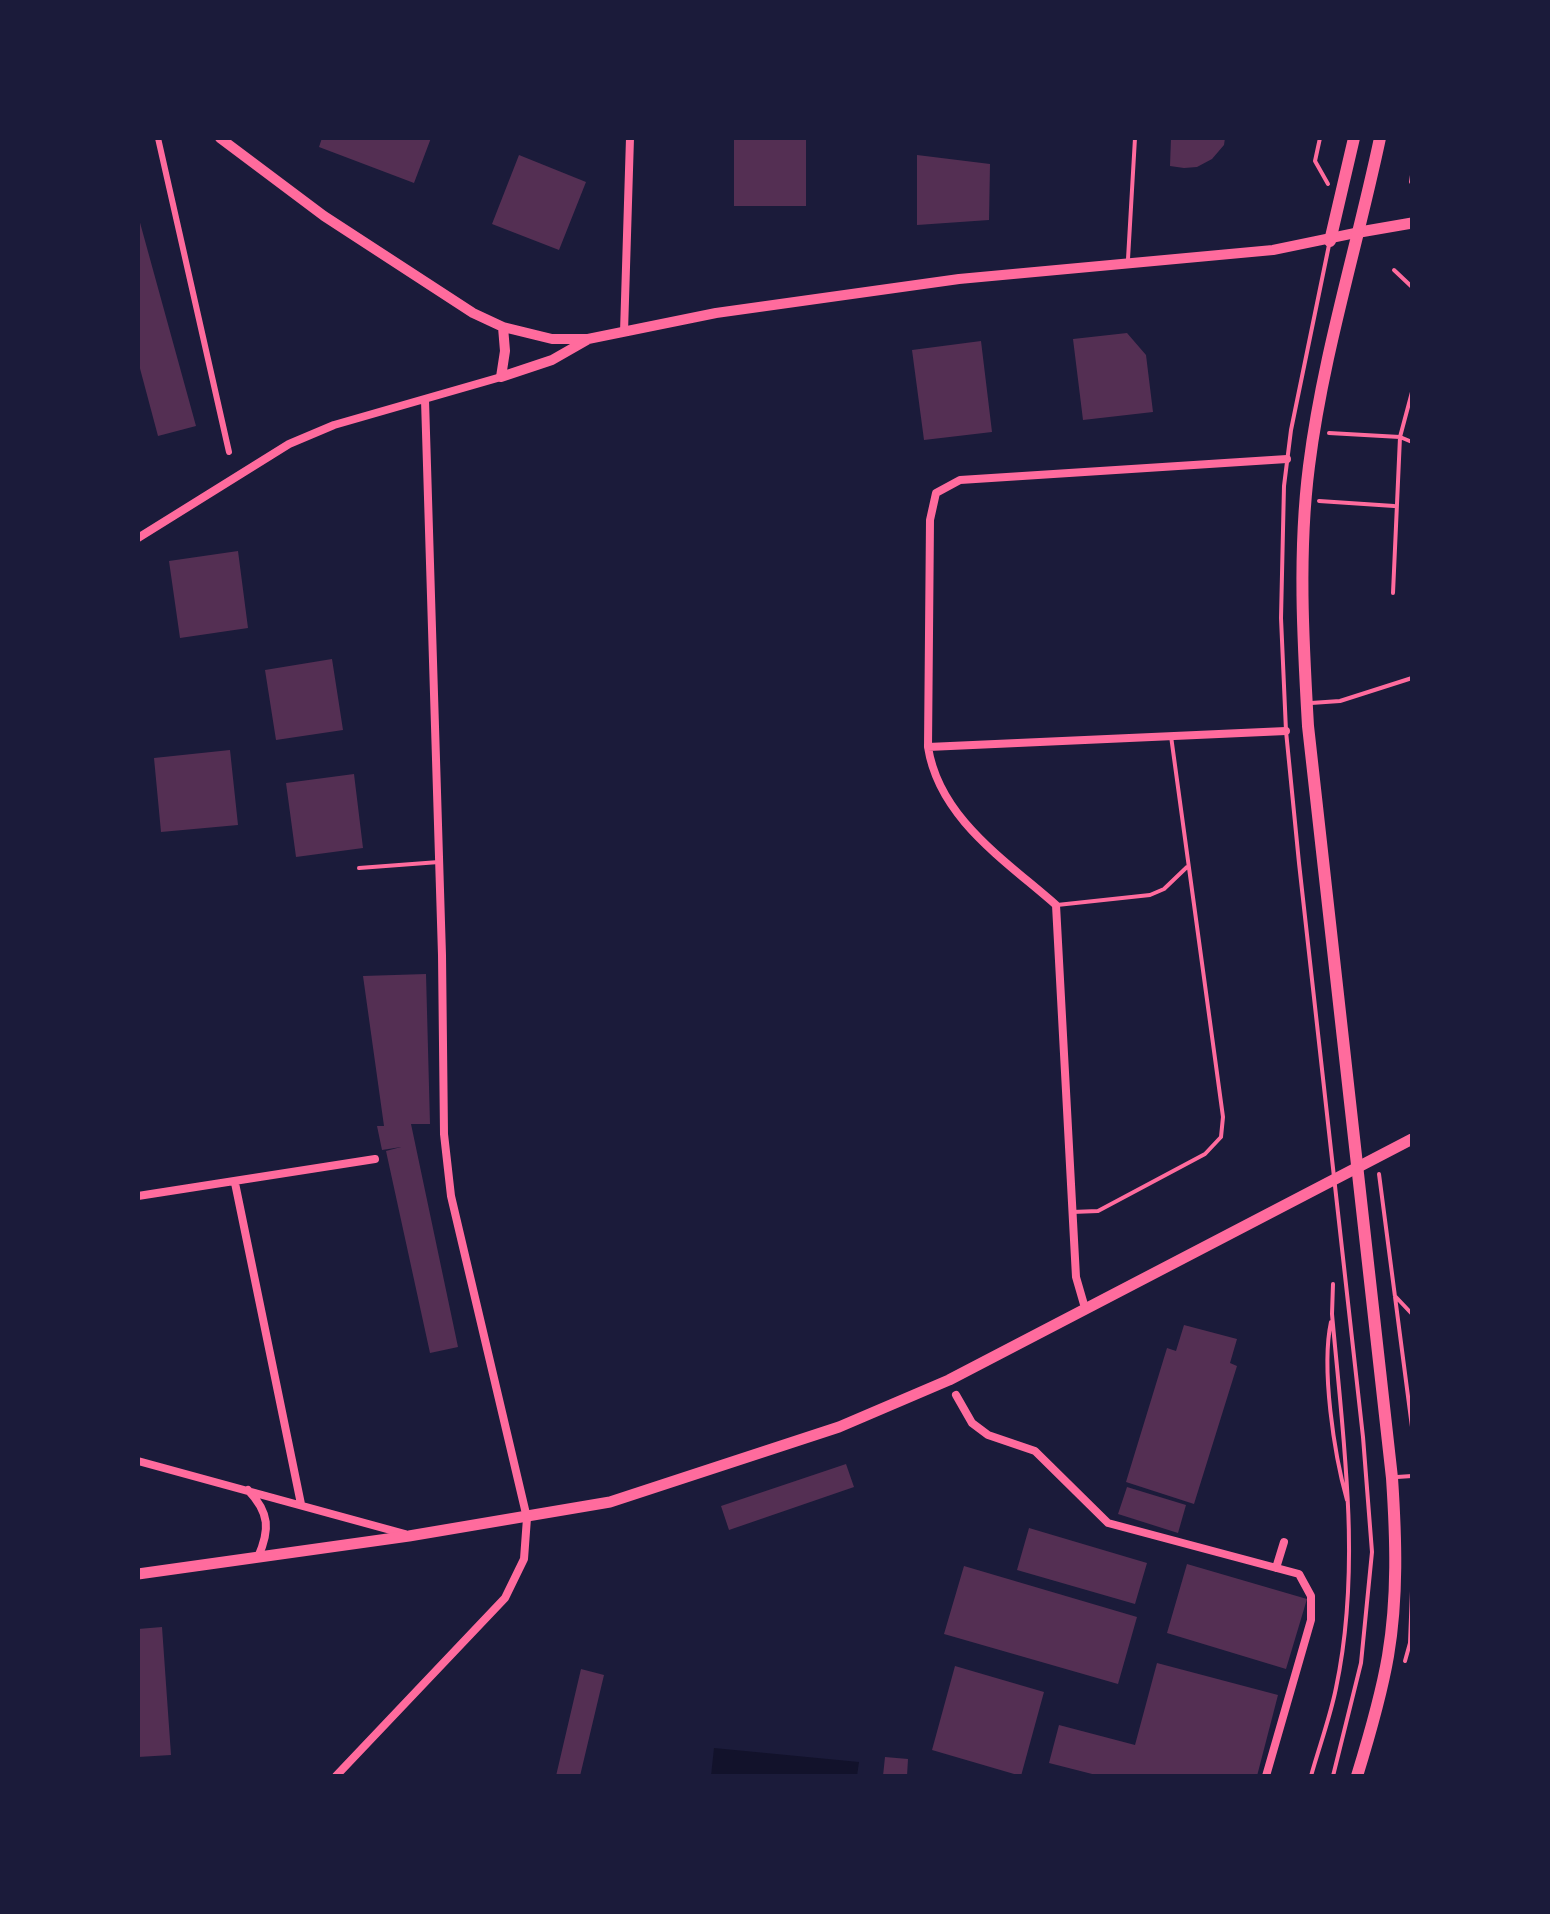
<!DOCTYPE html>
<html>
<head>
<meta charset="utf-8">
<style>
	body { margin:0 }
	#map { position:relative; width:1550px; height:1914px; overflow:hidden; background:#1b1b3a; font-family:"Asap Condensed",sans-serif }
	canvas { display:block }
	.frame { position:absolute; inset:0; border:140px solid #1b1b3a; pointer-events:none }
</style>
</head>
<body>
<div id="map">
<canvas width="1550" height="1914"></canvas>
<div class="frame"></div>
</div>
<script>
const ctx = document.querySelector('canvas').getContext('2d');
ctx.lineJoin = 'round';
function paint(path, color) {
  ctx.fillStyle = color;
  ctx.fill(path, 'evenodd');
}
function stroke(path, color, width, dash) {
  ctx.strokeStyle = color;
  ctx.lineWidth = width;
  ctx.lineCap = dash ? 'butt' : 'round';
  ctx.setLineDash(dash || []);
  ctx.stroke(path);
}
paint(new Path2D(`
	M714,1748L859,1762L857,1776H711Z`), '#12122b');
paint(new Path2D(`
	M322,138H431L414,183L319,147Z
	M734,138H806V206H734Z
	M1171,138H1225L1224,145L1212,159L1197,167L1184,168L1170,166Z
	M519,155L586,182L559,250L492,224Z
	M917,155L990,164L989,220L917,225Z
	M139,219L196,426L158,436L138,361Z
	M1127,333L1146,355L1153,412L1083,420L1073,339Z
	M981,341L992,432L924,440L912,350Z
	M238,551L248,628L180,638L169,561Z
	M332,659L343,730L276,740L265,670Z
	M230,750L238,825L161,832L154,758Z
	M354,774L363,848L296,857L286,783Z
	M426,974L430,1124H411L458,1347L430,1353L386,1151L401,1147L382,1150L377,1126H384L363,976Z
	M1184,1325L1237,1339L1230,1363L1237,1366L1194,1504L1126,1482L1167,1348L1176,1351Z
	M846,1464L854,1487L729,1530L721,1506Z
	M1127,1487L1186,1505L1178,1533L1118,1514Z
	M1029,1528L1147,1563L1135,1604L1017,1570Z
	M1187,1564L1307,1599L1286,1669L1167,1633Z
	M964,1566L1137,1617L1118,1684L944,1634Z
	M162,1627L171,1755L138,1757V1629Z
	M1157,1663L1278,1695L1257,1776H1100L1049,1763L1059,1725L1135,1745Z
	M955,1666L1044,1692L1021,1776L932,1750Z
	M581,1669L604,1675L580,1776H556Z
	M885,1757L908,1759L907,1776H883Z`), '#542f53');
stroke(new Path2D(`
	M1320,138L1315,161L1328,184
	M1411,182L1412,175
	M1394,270L1412,287
	M1329,433L1400,437L1412,442
	M1319,501L1394,506
	M1393,593L1400,437L1412,392
	M1379,1174L1412,1427
	M1395,1296L1412,1314
	M1331,1322C1321,1368 1334,1454 1347,1500
	M1405,1661L1410,1643L1412,1591
	M1311,1776C1319,1747 1330,1718 1336,1688C1362,1565 1343,1438 1332,1314L1333,1284`), '#ff6b9d', 4);
stroke(new Path2D(`
	M1329,245L1291,430L1284,486L1281,618L1286,731L1299,863L1363,1437L1372,1552L1361,1663L1333,1776
	M1128,259L1135,138
	M1311,703L1340,701L1412,678
	M359,868L439,862
	M1057,905L1150,895L1164,889L1187,867
	M1072,1212L1098,1211L1205,1154L1221,1137L1223,1117L1171,736
	M1397,1477L1412,1476`), '#ff6b9d', 4);
stroke(new Path2D(`
	M158,138L229,452`), '#ff6b9d', 6);
stroke(new Path2D(`
	M624,332L630,138
	M138,538L289,444L334,425L501,377
	M928,747L1286,731
	M235,1183L301,1504
	M138,1196L375,1159
	M1085,1308L1076,1277L1056,905C1005,860 939,818 928,747L930,520L936,493L960,480L1287,459
	M956,1395L972,1423L988,1435L1035,1451L1108,1523L1299,1574L1311,1596V1620L1266,1776
	M138,1461L405,1534
	M248,1490C270,1513 270,1530 258,1557
	M1276,1568L1284,1542
	M336,1776L505,1598L524,1559L527,1518L451,1196L444,1134L442,955L425,400`), '#ff6b9d', 8);
stroke(new Path2D(`
	M220,138L324,216L473,313L503,327L552,339H588L716,313L959,279L1273,250L1360,232
	M503,327L505,351L501,377L552,360L587,340`), '#ff6b9d', 10);
stroke(new Path2D(`
	M1360,232L1412,223
	M138,1574L409,1536L610,1502L839,1427L949,1380L1412,1139`), '#ff6b9d', 11);
stroke(new Path2D(`
	M1330,241L1354,138
	M1357,1776C1369,1737 1381,1697 1388,1656C1398,1597 1396,1538 1392,1478L1308,726C1303,640 1298,552 1309,466C1323,355 1357,247 1380,138`), '#ff6b9d', 12);
</script>
</body>
</html>
